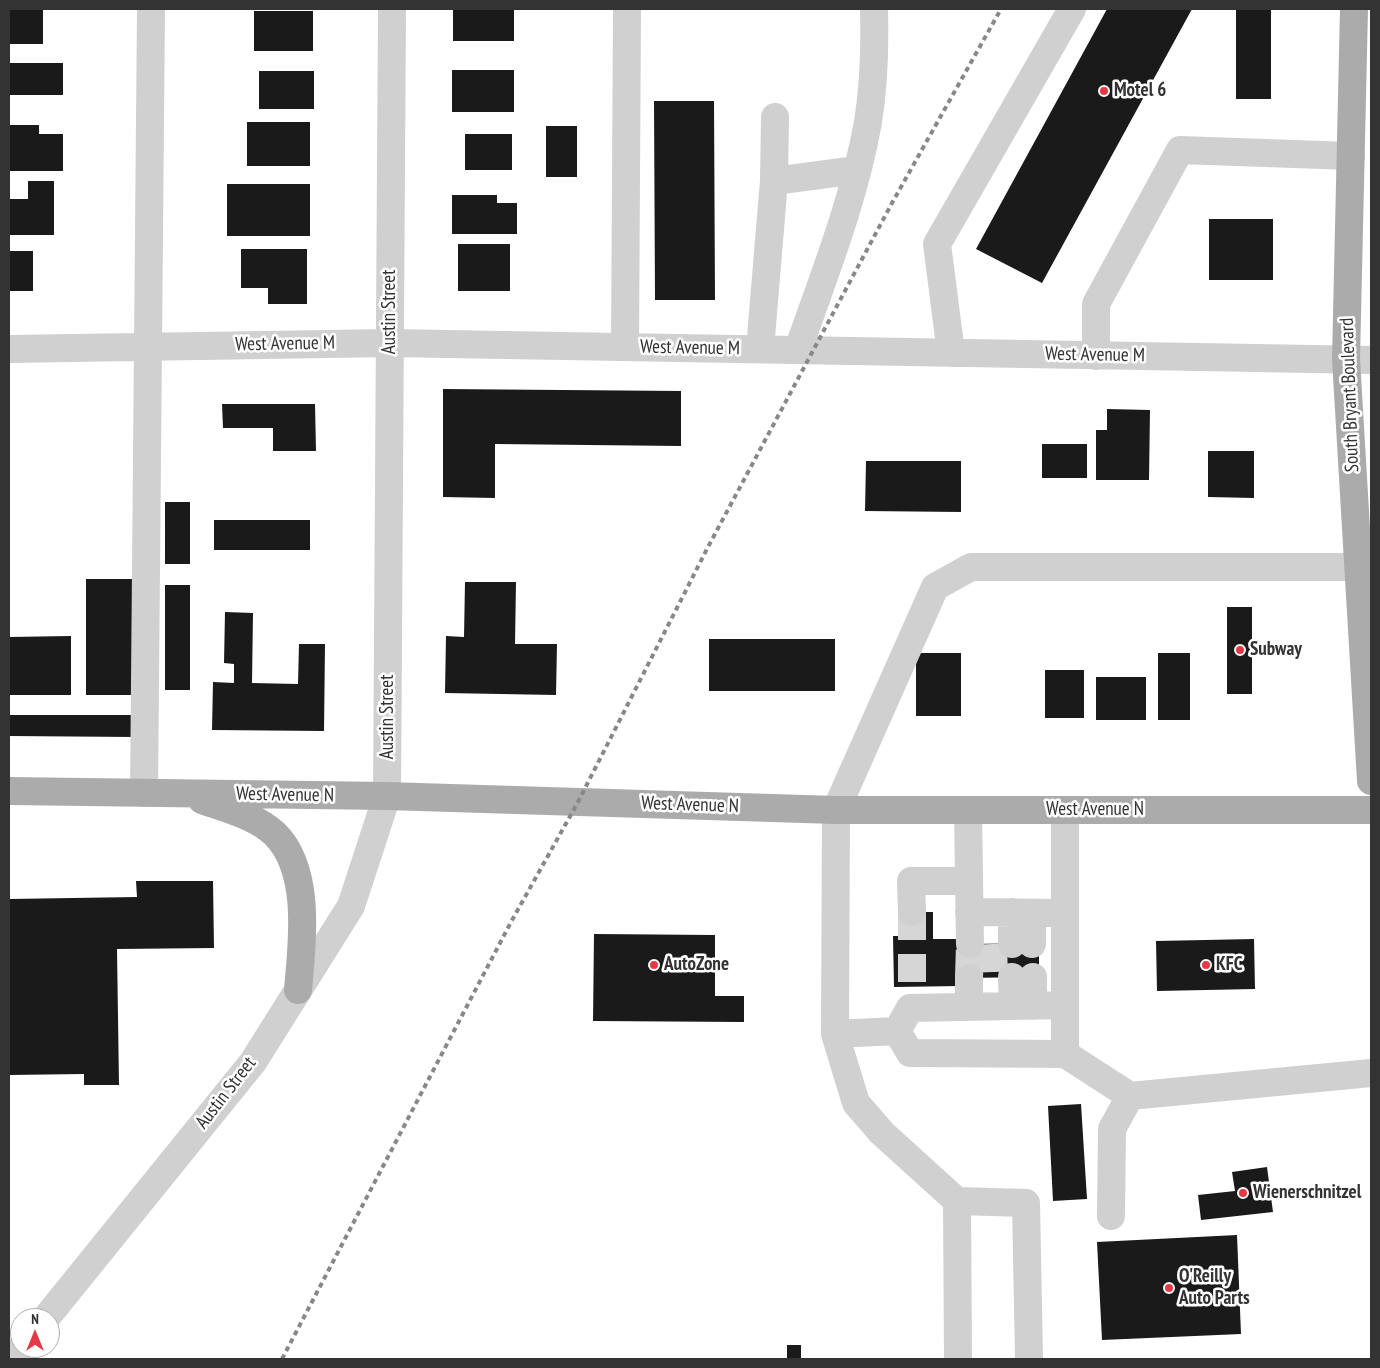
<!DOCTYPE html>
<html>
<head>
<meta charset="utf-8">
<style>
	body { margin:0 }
	#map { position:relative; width:1380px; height:1368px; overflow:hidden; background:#fff; font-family:"PT Sans Narrow",sans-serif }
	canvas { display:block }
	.frame { position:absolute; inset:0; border:10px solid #333; pointer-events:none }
	.north { position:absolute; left:10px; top:1308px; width:50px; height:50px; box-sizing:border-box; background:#fff; border:1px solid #adadad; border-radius:50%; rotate:0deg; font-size:14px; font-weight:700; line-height:20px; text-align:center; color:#333 }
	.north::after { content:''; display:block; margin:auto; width:18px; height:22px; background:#e63946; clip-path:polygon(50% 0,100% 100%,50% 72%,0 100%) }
</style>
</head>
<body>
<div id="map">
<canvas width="1380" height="1368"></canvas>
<div class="frame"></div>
<div class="north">N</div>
</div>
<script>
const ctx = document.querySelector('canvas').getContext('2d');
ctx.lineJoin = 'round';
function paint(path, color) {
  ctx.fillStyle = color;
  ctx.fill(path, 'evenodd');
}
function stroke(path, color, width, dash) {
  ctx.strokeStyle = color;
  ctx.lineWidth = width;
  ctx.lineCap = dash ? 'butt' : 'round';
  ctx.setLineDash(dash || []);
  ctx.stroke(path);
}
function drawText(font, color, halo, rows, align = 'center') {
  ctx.font = font + ' "PT Sans Narrow",sans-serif';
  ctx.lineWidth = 5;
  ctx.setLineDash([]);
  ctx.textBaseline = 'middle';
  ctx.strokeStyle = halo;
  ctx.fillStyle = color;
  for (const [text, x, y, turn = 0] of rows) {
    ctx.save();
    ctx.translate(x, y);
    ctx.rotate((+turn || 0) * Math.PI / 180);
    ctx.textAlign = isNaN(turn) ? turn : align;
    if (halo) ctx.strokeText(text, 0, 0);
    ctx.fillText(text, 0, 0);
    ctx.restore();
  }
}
paint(new Path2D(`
	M9,9H43V44H9Z
	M453,9H514V41H453Z
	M1107,9H1192L1042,283L976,249Z
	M1236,9H1271V99H1236Z
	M254,11H313V51H254Z
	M9,63H63V95H9Z
	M452,70H514V112H452Z
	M259,71H314V109H259Z
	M654,101H714L715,300H655Z
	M247,122H310V166H247Z
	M9,125H39V134H63V171H9Z
	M546,126H577V177H546Z
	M465,134H512V170H465Z
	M28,181H54V235H9V199H28Z
	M227,184H310V236H227Z
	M452,195H497V203H517V234H452Z
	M1209,219H1273V280H1209Z
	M458,244H510V291H458Z
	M241,249H307V304H268V288H241Z
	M9,251H33V291H9Z
	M443,389L681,391V446L495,444V498L443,497Z
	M222,404H315L316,451H273V428H223Z
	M1107,409L1150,410L1149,480H1096V430H1107Z
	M1042,444H1087V478H1042Z
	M1208,451H1254V498L1208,497Z
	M866,461H961V512L865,511Z
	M165,502H190V564H165Z
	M214,520H310V550H214Z
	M86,579H137V695H86Z
	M465,582H516L515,644H557L556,695L445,693L446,636L464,637Z
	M165,585H190V690H165Z
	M1227,607H1252V694H1227Z
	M225,612L253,613L252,683L298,684L299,644H325L324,731L212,730L213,682L234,683V664L224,663Z
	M71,636V695H9V637Z
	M709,639H835V691H709Z
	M916,653H961V716H916Z
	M1158,653H1190V720H1158Z
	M1045,670H1084V718H1045Z
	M1096,677H1146V720H1096Z
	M9,715H135V737L9,736Z
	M136,881H213L214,948L117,949L119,1085H84V1074L9,1075V899L137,897Z
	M900,912H933V939H957L970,944L1039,943V977L960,978L961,986L894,987L893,936H900Z
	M594,934L715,935V996H744V1022L593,1021Z
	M1254,939L1255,989L1157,991L1156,941Z
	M1081,1104L1087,1199L1053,1201L1048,1106Z
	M1267,1167L1273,1212L1201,1220L1198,1195L1235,1191L1232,1172Z
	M1237,1235L1241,1334L1102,1340L1097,1242Z
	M787,1345H801V1359H787Z`), '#1a1a1a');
stroke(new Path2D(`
	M912,912V986
	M993,944L994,977
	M969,978L970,944`), '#d6d6d6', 28, [28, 14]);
stroke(new Path2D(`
	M774,181L857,170
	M625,347L627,9
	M9,349L390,343L1371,360
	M760,349L774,181L775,117
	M798,350C824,275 854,201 868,122C874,85 875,46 874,9
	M951,353L937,244L1072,9
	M1096,356V304L1180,150L1351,156
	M144,793L151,9
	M968,810L970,944
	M1065,810V913
	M912,912L911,881H969
	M1012,912V944
	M1032,913V944
	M1012,977L1013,1006
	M1033,977V1006
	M969,978V1007
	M897,1031L910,1008L1065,1005
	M835,1034L897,1031L910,1053L1065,1054V913L969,912
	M1065,1054L1130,1096L1371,1073
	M957,1201L1026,1203L1029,1359
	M1111,1216L1112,1129L1130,1096
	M46,1318L253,1062L351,906L387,796L392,9
	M12,1359L21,1348
	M958,1359L957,1201L882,1133L856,1103L835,1034L836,810L935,587L971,567H1359`), '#d0d0d0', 28);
stroke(new Path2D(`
	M1354,9L1346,359L1371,781
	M9,791L387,796L836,810H1371
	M202,800C227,809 256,816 275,834C312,871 302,944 298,990`), '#ababab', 28);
stroke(new Path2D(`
	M282,1359L511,922L578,802L708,547L892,203L1001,9`), '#888', 4, [5, 4]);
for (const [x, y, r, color] of [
	[1104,91,5,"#e63946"],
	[1240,650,5,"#e63946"],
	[654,965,5,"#e63946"],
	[1206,965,5,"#e63946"],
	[1243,1193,5,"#e63946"],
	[1169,1288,5,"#e63946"]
]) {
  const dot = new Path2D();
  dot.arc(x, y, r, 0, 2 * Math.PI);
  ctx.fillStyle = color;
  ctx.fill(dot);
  stroke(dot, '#fff', 2);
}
drawText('bold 19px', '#333', '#fff', [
	["Motel 6",1114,91],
	["Subway",1250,650],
	["AutoZone",664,965],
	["KFC",1216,965],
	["Wienerschnitzel",1253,1193],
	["O'Reilly",1179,1277],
	["Auto Parts",1179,1299]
], 'left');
drawText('19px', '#333', '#fff', [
	["Austin Street",390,312,-90],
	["West Avenue M",285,344,-1],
	["West Avenue M",690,348,1],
	["West Avenue M",1095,355,1],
	["South Bryant Boulevard",1350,395,-92],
	["Austin Street",388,717,-90],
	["West Avenue N",285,795,1],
	["West Avenue N",690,805,2],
	["West Avenue N",1095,810],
	["Austin Street",226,1093,-52]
]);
</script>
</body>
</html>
